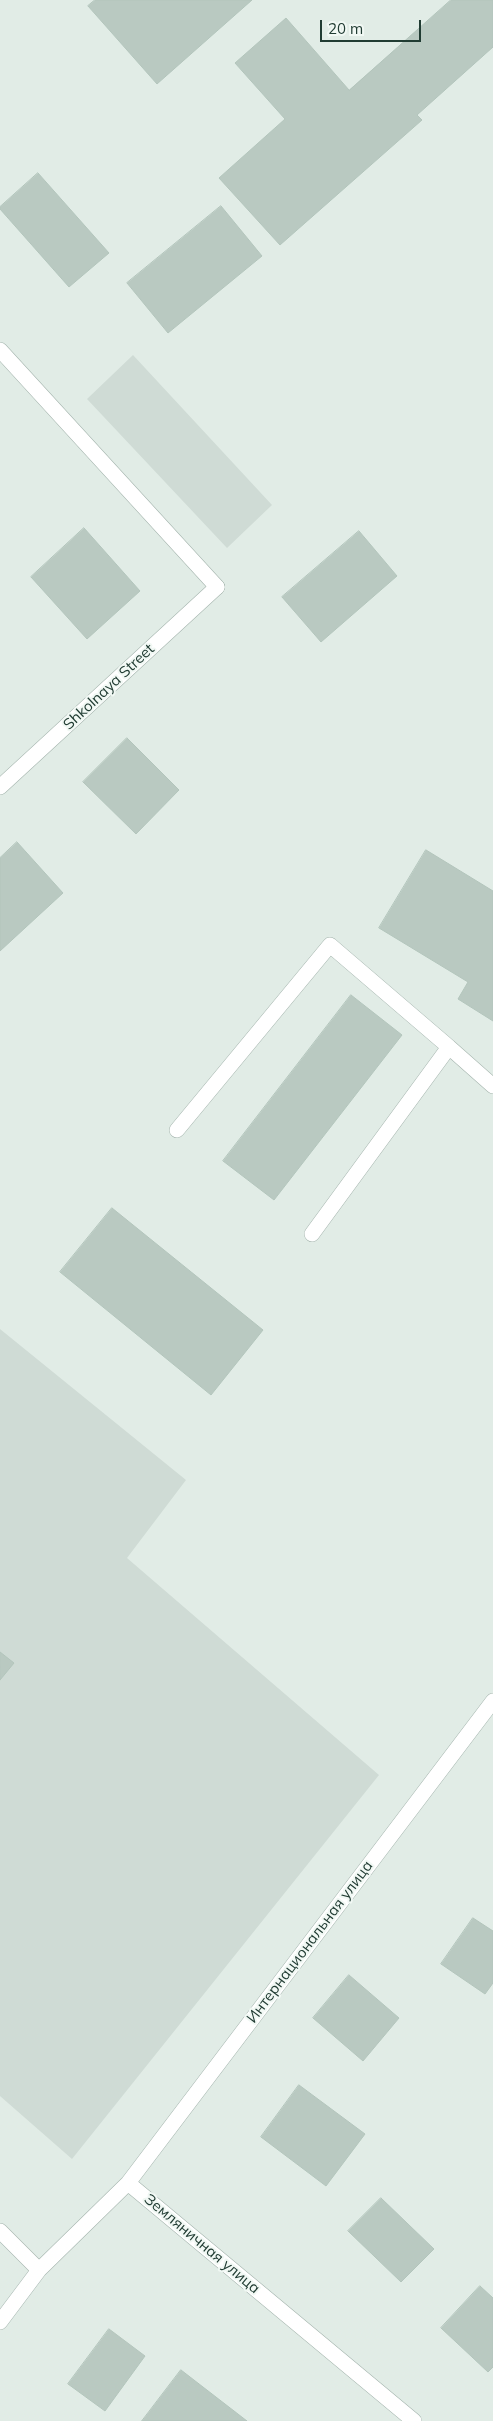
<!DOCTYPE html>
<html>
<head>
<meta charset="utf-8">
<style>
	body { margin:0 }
	#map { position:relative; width:493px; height:2421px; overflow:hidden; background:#e1ece6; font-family:Mulish,sans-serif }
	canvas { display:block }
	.scale { position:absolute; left:320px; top:20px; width:101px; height:22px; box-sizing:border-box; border:2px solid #213c33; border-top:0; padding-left:6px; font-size:15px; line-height:18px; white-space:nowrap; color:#213c33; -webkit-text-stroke:4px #f1f8f4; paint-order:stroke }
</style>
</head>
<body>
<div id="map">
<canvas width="493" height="2421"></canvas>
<div class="scale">20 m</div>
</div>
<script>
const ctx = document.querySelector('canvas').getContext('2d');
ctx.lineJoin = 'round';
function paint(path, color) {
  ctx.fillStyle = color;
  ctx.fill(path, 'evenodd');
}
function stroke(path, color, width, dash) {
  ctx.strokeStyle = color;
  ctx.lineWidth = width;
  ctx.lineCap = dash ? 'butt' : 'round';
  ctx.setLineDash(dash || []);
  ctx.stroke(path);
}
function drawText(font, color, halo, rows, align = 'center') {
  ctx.font = font + ' Mulish,sans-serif';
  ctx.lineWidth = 4;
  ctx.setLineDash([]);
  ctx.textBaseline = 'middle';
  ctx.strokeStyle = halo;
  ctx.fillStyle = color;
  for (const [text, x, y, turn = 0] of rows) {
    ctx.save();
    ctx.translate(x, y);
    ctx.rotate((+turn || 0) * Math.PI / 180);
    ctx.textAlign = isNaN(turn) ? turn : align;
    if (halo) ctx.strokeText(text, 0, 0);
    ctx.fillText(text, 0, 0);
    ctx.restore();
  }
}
paint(new Path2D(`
	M133,355L272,505L227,548L87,399Z
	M0,1329L186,1480L127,1558L379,1775L72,2159L0,2096Z`), '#cfdbd5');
const building = new Path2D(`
	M95,0H252L157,84L88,6Z
	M451,0H493V47L417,115L422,120L280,245L219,178L285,119L235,63L286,18L349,90Z
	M38,173L109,253L69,287L0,209V207Z
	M221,206L262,256L168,333L127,283Z
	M84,528L140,591L87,639L31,577Z
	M359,531L397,576L321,642L282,597Z
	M127,738L179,790L136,834L83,782Z
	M17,842L63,893L0,951V858Z
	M426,850L493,891V1021L458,999L468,982L379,928Z
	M351,995L402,1035L274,1200L223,1161Z
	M112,1208L263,1330L211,1395L60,1272Z
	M0,1652L14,1663L0,1680Z
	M473,1918L493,1931V1983L485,1994L441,1964Z
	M349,1975L399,2018L363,2061L313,2018Z
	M299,2085L365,2134L326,2186L261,2137Z
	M381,2198L434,2249L401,2282L348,2231Z
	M480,2286L493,2298V2367L488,2372L441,2328Z
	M109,2329L145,2356L105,2411L68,2384Z
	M181,2370L247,2421H142Z`);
paint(building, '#b9c9c1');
stroke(building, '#b3c5bc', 1);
const service = new Path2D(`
	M0,350L217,587
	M177,1130L330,945L449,1047
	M312,1234L449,1047L493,1086`);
const minor = new Path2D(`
	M0,787L217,587
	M128,2183L493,1701
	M0,2231L39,2270L128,2183L414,2421
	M0,2322L39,2270`);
stroke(service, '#a4b4ad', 16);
stroke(minor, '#a4b4ad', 16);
stroke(service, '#fff', 15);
stroke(minor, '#fff', 15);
drawText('15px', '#213c33', '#f1f8f4', [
	["Shkolnaya Street",109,687,-43],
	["Интернациональная улица",310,1942,-53],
	["Земляничная улица",202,2244,40]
]);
</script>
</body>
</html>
